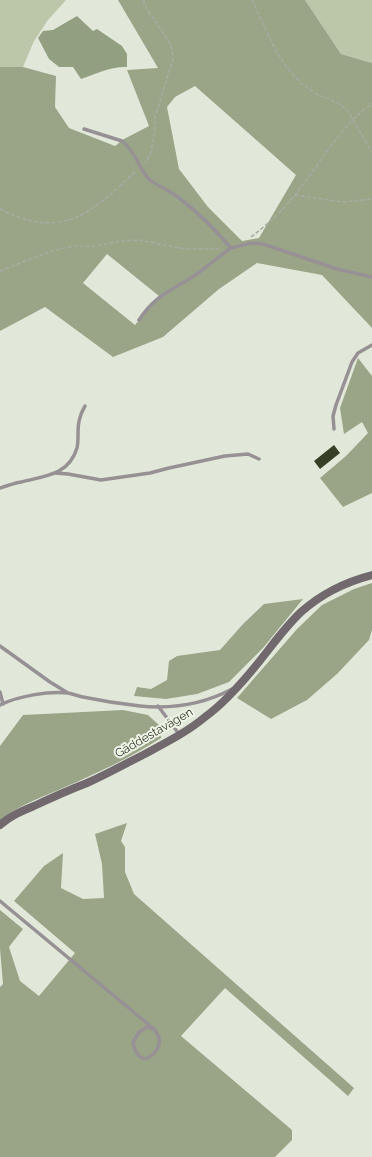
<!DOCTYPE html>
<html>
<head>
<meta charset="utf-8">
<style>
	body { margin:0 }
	canvas { display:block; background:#e2e8d9 }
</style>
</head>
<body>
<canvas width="372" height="1157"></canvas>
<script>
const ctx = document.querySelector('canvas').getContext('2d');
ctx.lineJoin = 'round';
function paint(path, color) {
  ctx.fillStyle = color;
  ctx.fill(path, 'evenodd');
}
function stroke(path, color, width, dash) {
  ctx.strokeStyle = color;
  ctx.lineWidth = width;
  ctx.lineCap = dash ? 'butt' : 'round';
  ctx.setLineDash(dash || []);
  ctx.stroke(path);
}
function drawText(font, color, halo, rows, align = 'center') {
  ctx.font = font + ' Raleway,sans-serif';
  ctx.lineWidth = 4;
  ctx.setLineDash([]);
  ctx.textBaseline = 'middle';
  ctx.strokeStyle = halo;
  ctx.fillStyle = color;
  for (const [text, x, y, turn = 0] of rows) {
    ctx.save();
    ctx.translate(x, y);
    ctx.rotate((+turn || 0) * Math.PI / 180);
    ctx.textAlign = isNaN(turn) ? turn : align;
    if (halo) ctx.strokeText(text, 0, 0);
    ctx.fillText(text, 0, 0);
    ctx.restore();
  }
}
paint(new Path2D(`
	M0,0H66L48,20L34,41L23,67H0Z
	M305,0H372V63L341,54Z`), '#bcc7aa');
paint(new Path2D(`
	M118,0H305L341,54L372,63V328L322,275L257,263L219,289L163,337L113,357L45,307L0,331V67H23L56,76L55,107L69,128L115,146L124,139L149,126L127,70L158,68ZM195,86L296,175L259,238L242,241L208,207L179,169L167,107L175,97ZM107,254L159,296L135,325L83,283Z
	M358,358L372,376V493L343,507L320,478L346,456L368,433L362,422L344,434L340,408Z
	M372,583V630L369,640L337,674L307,700L271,719L237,698L297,629L322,605L354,589Z
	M303,599L263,648L229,682L197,694L166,699L134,696L137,687L151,689L167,680L169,661L177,656L220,650L243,624L264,604Z
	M123,710L148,715L160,726L161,738C131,757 98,773 65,787C43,797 18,805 0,821V746L23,715Z
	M127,823L121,841L125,847V872L134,894L354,1088L348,1096L225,988L181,1036L292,1130V1140L275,1157H0V987L3,984L0,949V910L23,929L9,947L20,981L39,996L75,953L14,901L44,866L63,853L61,888L83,899L104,898L102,864L95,834Z`), '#9aa588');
paint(new Path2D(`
	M77,16L93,31L97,29L122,46L127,54V67C112,66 95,74 81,79L73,67H59L49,59L38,38L43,31L53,30Z`), '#939f81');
paint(new Path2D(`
	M334,445L340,453L320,469L314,461Z`), '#374026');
stroke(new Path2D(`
	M143,0L148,11L170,43L172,49L173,59L155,117V131L151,152L147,160L145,163
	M252,0L277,53L289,70L301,83L316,94L338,103L347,110L372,152
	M295,195L343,202L372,199
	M0,209C63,241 91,213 136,171
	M251,237C267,225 283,210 295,195C318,167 342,123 372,104
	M0,271L51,251L74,246H96L120,241L139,240L185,249H219`), '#a7aca0', 1.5, [4, 2]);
stroke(new Path2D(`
	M84,129L122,141C137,153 138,168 149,179C157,186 169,190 178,197C197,212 216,230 231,248L251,243L263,244L337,269L372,277
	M139,320C155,295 171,291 194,276C207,267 218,257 231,248
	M334,429L333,416L336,405L352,362L358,353L372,345
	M55,473L68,474L101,480L150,473L169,468L225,456L248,454L259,459
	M0,488C7,486 14,483 21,482C45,476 69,475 77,448C78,444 78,439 78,435C78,424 79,416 85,406
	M0,646L50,682L68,693
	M0,692L3,704
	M0,705C18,696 48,691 68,693C73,694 78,696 83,697C102,701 121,704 140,706C171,709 204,704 232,689
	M158,706L179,734
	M0,901L154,1029C156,1031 158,1035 159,1038C161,1048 153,1057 144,1059C136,1055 135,1051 133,1042L139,1032L147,1027L154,1029`), '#979195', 3.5);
stroke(new Path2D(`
	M0,825C10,816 22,811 34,806C51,798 69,790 87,783C105,775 123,765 141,756C163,744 186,733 205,717C223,704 240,685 254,668C269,650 283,629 301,612C321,594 345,582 372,575`), '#72696f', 8);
drawText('12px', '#30332d', '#eff5e6', [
	["Gäddestavägen",154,733,-30]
]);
</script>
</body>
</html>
